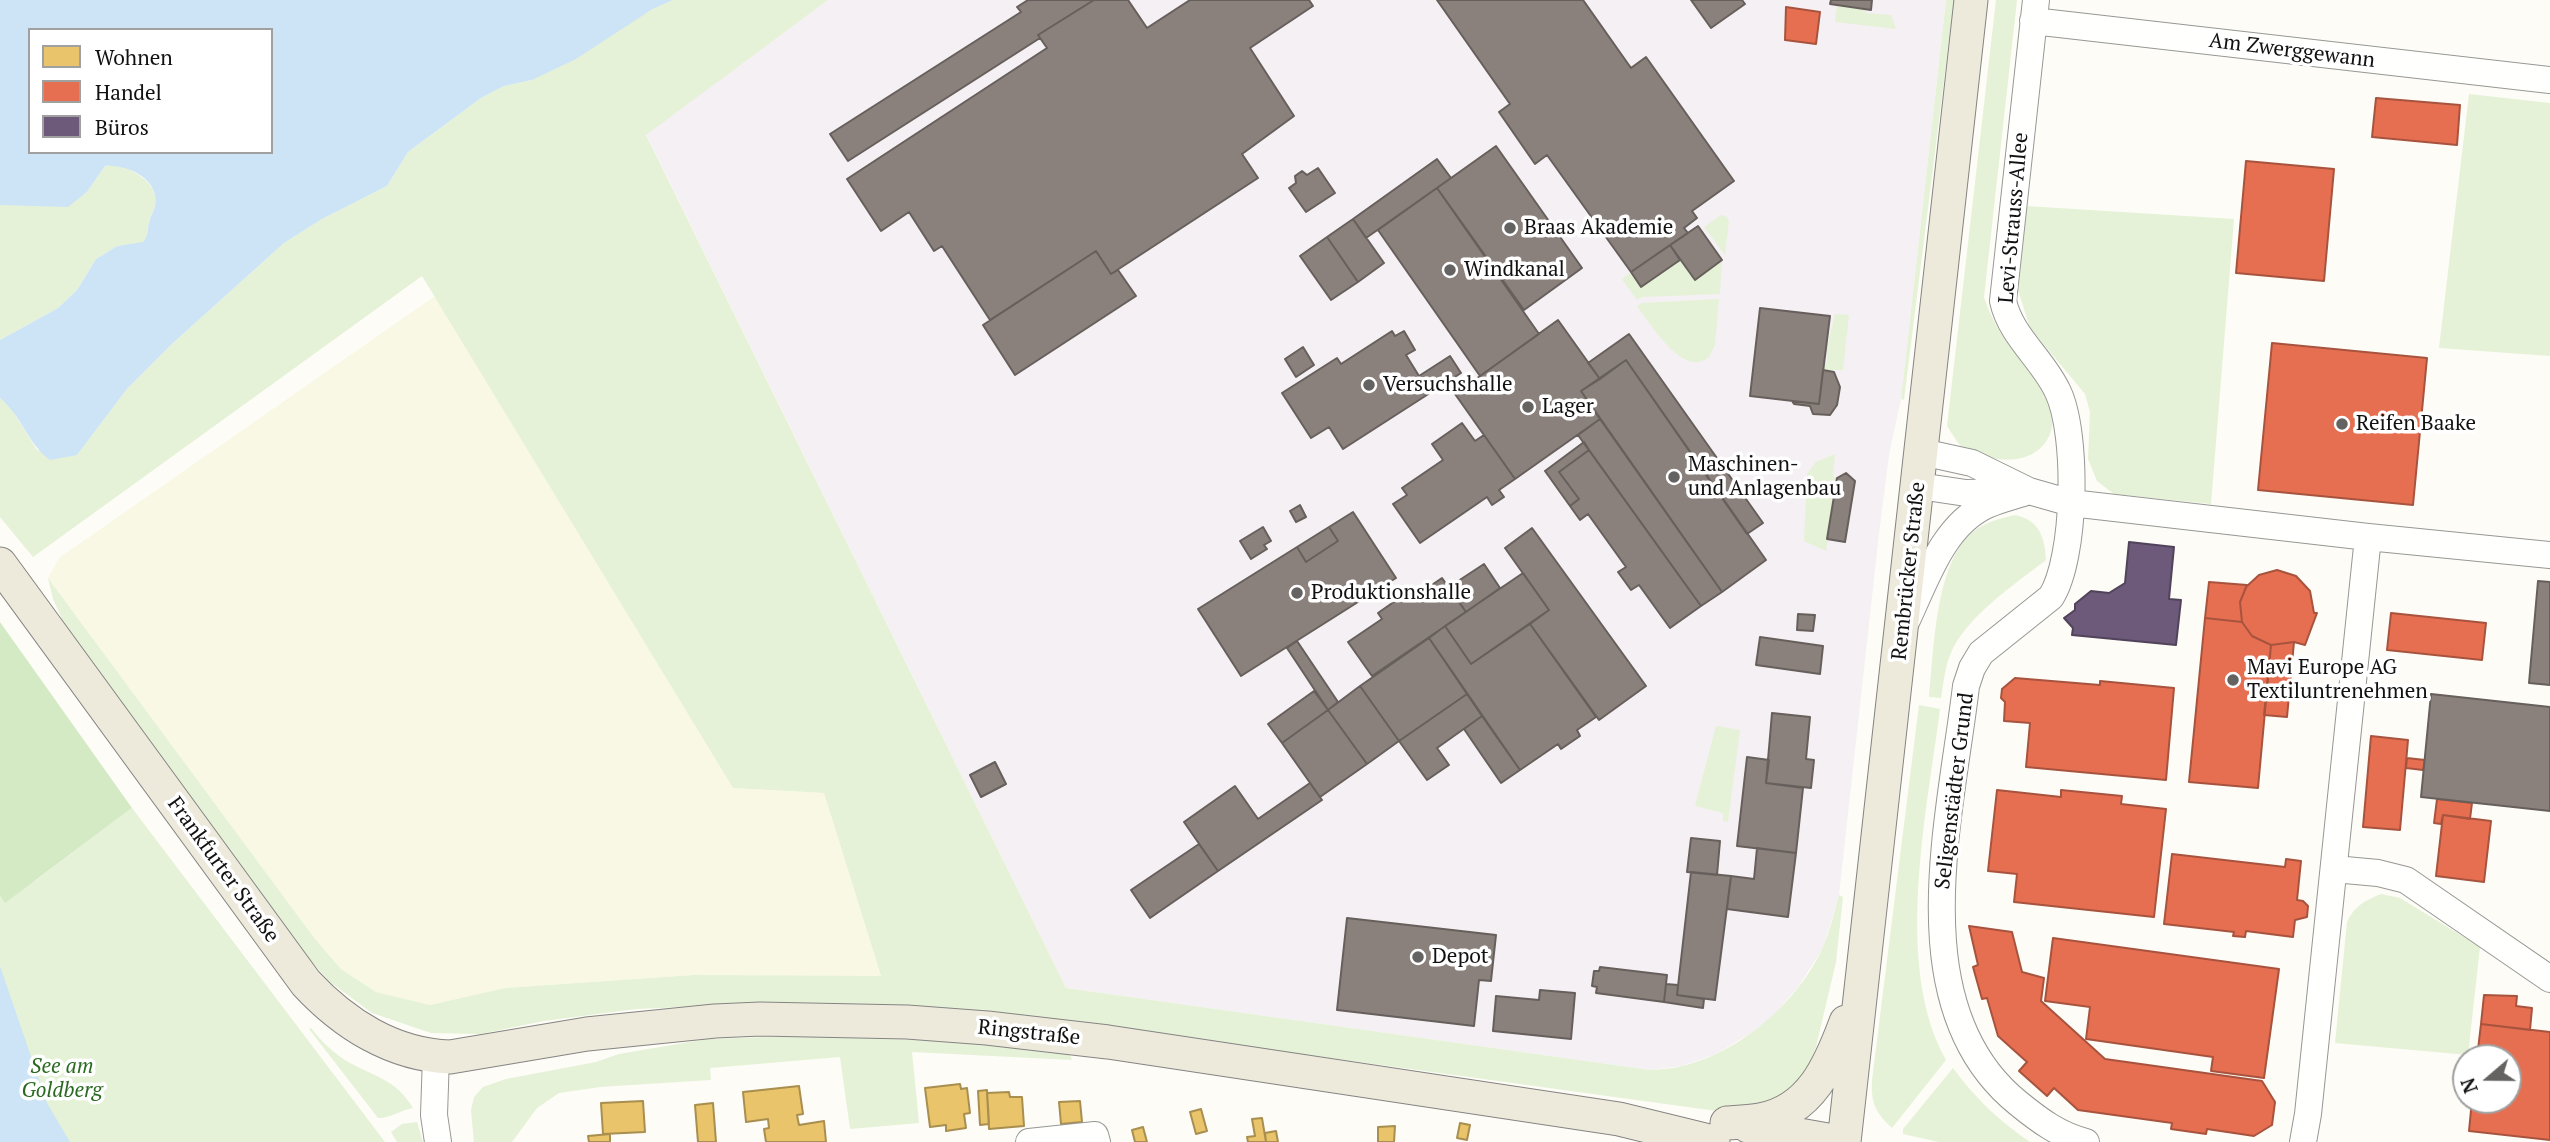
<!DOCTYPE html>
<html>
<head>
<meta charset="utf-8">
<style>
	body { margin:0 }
	#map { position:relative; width:2550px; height:1142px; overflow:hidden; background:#fdfcf7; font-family:"PT Serif",serif }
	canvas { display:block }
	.legend { position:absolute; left:28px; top:28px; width:245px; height:126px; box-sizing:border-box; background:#fff; border:2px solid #a0a0a0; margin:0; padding:9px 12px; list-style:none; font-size:21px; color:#111 }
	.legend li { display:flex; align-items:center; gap:14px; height:35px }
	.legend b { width:35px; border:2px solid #a0a0a0 }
	.north { position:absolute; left:2452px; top:1044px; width:70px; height:70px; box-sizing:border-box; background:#fff; border:2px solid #a0a0a0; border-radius:50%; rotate:250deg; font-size:19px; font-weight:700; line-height:28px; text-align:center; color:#111 }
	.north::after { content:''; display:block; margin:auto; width:24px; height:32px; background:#646362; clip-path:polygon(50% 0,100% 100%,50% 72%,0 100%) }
</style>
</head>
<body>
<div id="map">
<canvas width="2550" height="1142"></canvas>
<ul class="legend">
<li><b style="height:19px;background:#e9c46a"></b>Wohnen</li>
<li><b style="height:19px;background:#e76f51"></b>Handel</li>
<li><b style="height:19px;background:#6d597a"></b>Büros</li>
</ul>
<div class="north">N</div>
</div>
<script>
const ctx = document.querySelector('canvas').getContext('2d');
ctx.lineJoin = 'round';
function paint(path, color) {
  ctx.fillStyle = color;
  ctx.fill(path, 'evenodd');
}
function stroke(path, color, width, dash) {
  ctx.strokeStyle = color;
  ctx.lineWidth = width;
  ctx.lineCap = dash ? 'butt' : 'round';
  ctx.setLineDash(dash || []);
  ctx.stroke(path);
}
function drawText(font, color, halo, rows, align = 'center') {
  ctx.font = font + ' "PT Serif",serif';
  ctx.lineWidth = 7;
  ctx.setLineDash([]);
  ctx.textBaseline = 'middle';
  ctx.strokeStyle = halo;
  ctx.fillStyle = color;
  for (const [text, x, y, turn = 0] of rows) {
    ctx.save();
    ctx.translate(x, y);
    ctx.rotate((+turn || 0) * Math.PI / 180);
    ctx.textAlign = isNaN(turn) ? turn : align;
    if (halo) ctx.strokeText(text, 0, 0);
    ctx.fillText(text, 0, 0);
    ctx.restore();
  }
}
paint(new Path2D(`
	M828,0H1946L1901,399L1889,455L1879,534L1839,895L1823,948L1798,987L1766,1024L1716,1054L1682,1066L1650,1070L1066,988L646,134Z`), '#f5f0f3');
paint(new Path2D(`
	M435,296L733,788L824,793L881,977L694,975L505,988L430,1005L376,992L341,969L315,939L48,578L59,558Z`), '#f9f8e4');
paint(new Path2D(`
	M673,0H828L646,135L1066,988L1650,1070C1661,1069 1672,1069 1682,1066C1740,1053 1799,1001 1823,947C1830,931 1834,912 1839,895L1843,897L1836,962L1816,1047L1805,1074L1779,1101L1724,1112L1082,1024L752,1004L636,1009L544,1021L480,1034L431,1033L372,1013L330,982L302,951L68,632L53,599L48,578L315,939L341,969L376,992L430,1005L505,988L694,975L881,976L824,793L733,788L422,276L33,557L0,517V398L9,405L37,450L77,455L127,389L173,343L284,243L322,219L387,186L408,152L481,98L504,86L532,80L651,10Z
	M1946,0H1954L1904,400L1901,399Z
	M1996,0H2017L1984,297C1991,318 2001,336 2015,353C2027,368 2049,387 2052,406C2059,448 2026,467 1988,457C1981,455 1970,453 1963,448C1957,443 1952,433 1947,426Z
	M1837,5L1865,8L1866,13L1891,15L1896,29L1835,22Z
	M2469,94L2550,103V356L2439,348Z
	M120,165C137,173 158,183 155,205C154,211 150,216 149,221C147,231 149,234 143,243L117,246L96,259L77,290L58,308L0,340V205L7,204L68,206L87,192L105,166Z
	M2026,206L2234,219L2211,504L2114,494L2097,481L2088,459L2090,412L2085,394L2030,328L2017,287Z
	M1721,215L1726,216L1729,221L1725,255L1704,227Z
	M1680,260L1695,280L1722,260L1720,294L1642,297L1637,300L1622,279L1631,272L1641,287Z
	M1719,299L1715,345L1709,357C1706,359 1703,361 1699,362C1676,366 1649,322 1637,306L1642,303Z
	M1835,314L1849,315L1843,370H1823L1825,363H1827V348Z
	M1835,454L1833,477L1837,478L1826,551L1804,541L1807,474L1816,462Z
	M2015,515C2039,520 2045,537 2046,560C2014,585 1965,617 1950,655C1945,668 1943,685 1941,698L1929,697C1934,650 1935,561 1974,531C1986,522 2001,518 2015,515Z
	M1919,705L1940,709C1927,812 1893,966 1946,1060L1892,1128C1875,1112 1871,1103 1872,1080Z
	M1716,726L1740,730L1728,822L1723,821V813L1695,806Z
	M132,808L385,1142H0V811L35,881Z
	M2381,894L2400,898L2480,947L2468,1055L2335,1043L2347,922C2354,906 2366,900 2381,894Z
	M311,1028C322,1042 335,1055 352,1064C378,1078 396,1080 413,1108C402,1110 387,1119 378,1118L309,1029Z
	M833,1035L981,1044L1070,1054L1072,1060L912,1052L919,1123L850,1129L840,1057L710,1068L711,1080L600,1087L559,1093L537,1108L512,1142H474L471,1110L474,1097L483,1087L506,1079L596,1062L619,1054L707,1039Z
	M1953,1068C1975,1098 1999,1121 2030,1142H1939L1903,1134V1129Z
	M417,1122L423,1142H397L391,1132L402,1124Z`), '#e5f2d7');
paint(new Path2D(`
	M0,622L132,808L5,903L0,895Z`), '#d4eac5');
paint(new Path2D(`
	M0,0H673L651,10L576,59L532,80L504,86L481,98L408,152L387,186L322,219L284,243L173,343L127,389L77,455L50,460C27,443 22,416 0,398V340L58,308L77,290L96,259L117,246L143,242C149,234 147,231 149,222C150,216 154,211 155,206C160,179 127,164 105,166L87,192L68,207L0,205ZM30,30H271V152H30Z
	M0,966L47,1103L70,1142H0Z`), '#cde4f6');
const homes = new Path2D(`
	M960,1084L961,1089L967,1088L970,1113L964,1114L966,1128L946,1131V1125L930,1127L925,1088Z
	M799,1086L803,1114L797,1115L799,1125L824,1121L826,1142H766L764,1129L769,1128L768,1119L746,1122L743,1092Z
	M987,1090L989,1124L980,1125L978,1091Z
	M1009,1092L1010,1097H1022L1024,1126L989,1129L987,1093Z
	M643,1101L645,1132L603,1134L601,1103Z
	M1080,1101L1082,1122L1061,1124L1059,1102Z
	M713,1103L716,1142H698L695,1105Z
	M1201,1109L1207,1131L1196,1134L1190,1112Z
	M1262,1118L1266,1142H1248L1247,1137L1255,1136L1252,1119Z
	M1460,1123L1470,1125L1467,1140L1457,1138Z
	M1395,1126L1394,1142H1378V1127Z
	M1143,1127L1147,1142H1135L1132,1130Z
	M1276,1131L1278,1142H1266L1265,1133Z
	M610,1134V1142H589L588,1136Z`);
paint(homes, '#e9c46a');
stroke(homes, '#a88e4f', 2);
const shops = new Path2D(`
	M1786,7L1820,12L1816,44L1785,40Z
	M2376,98L2460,105L2457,145L2372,137Z
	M2246,161L2334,169L2324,281L2236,273Z
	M2272,343L2427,358L2413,505L2258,490Z
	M2277,570L2296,576L2310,591L2314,613H2317L2305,645L2294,642L2271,645L2252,636L2242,622L2240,602L2246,587L2259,575Z
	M2209,582L2247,585L2240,602L2242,622L2205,618Z
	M2391,613L2486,623L2482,660L2387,650Z
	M2205,618L2242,622L2252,636L2271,645L2258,788L2189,782Z
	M2294,642L2287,717L2264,715L2271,645Z
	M2015,678L2100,685V681L2174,688L2166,780L2026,767L2030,723L2004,721L2005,702L2001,698L2002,689Z
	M2371,736L2408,740L2400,830L2363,827Z
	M2407,758L2425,760L2423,770L2406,768Z
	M1997,790L2061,797V790L2122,796L2121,804L2166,809L2154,917L2014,902L2017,874L1988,871Z
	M2437,799L2472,803L2470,819L2443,815L2441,824L2434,823Z
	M2443,815L2491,821L2484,882L2436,876Z
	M2172,854L2285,867L2286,859L2301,861L2297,900L2303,901L2308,906L2307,917L2295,920L2293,937L2246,931L2245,937L2233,936L2234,932L2164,924Z
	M1969,926L2012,932L2022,972L2044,978L2041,1001L2105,1059L2262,1081L2275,1102L2272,1125L2254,1136L2207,1129L2206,1134L2171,1129L2172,1123L2078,1110L2054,1088L2047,1096L2019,1071L2027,1062L1998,1036L1987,998L1982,999L1973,967L1978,965Z
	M2053,938L2279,969L2264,1078L2211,1071L2213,1057L2086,1039L2090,1007L2045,1001Z
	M2484,995L2517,996L2516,1006L2532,1008L2530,1030L2481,1024Z
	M2481,1024L2550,1032V1140L2469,1131L2472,1100H2508V1058H2477Z`);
paint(shops, '#e76f51');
stroke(shops, '#a7533e', 2);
const offices = new Path2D(`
	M2129,542L2174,547L2169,599L2181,600L2176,645L2072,635L2073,628L2064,618L2075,610V604L2091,591L2109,593L2125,583Z`);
paint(offices, '#6d597a');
stroke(offices, '#51435a', 2);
const industry = new Path2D(`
	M1028,0H1094L1038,35L1040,38L848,161L830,134L1021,12L1017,7Z
	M1094,0H1128L1147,28L1190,0H1309L1313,6L1250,48L1294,116L1242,154L1258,178L1111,274L1096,251L990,320L942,246L934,251L909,212L881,231L847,179L1047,48L1038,35Z
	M1437,0H1583L1631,68L1646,57L1734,181L1692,211L1697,218L1684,228L1688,233L1631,272L1547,155L1535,164L1499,112L1510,104Z
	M1691,0H1742L1745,4L1711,28Z
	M1831,0H1872L1871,10L1830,4Z
	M1496,146L1582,268L1524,310L1437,188Z
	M1437,159L1451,178L1366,238L1353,219Z
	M1318,168L1335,193L1306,212L1289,188L1296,183L1295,176L1302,171L1307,175Z
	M1437,188L1539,334L1480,376L1378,230Z
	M1353,219L1384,263L1358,282L1327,237Z
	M1698,226L1722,260L1695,280L1670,245Z
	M1327,237L1358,282L1331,300L1300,256Z
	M1670,245L1680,260L1641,287L1631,272Z
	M1096,251L1111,274L1118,270L1136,296L1015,375L983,325Z
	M1760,308L1830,316L1819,404L1750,396Z
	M1558,320L1600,379L1581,391L1600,419L1515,479L1455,394Z
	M1392,331L1395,336L1404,331L1415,350L1406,355L1419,376L1450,356L1461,373L1343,449L1329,427L1311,438L1282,393L1337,358L1341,364Z
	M1629,334L1763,523L1747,534L1626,360L1600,379L1588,363Z
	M1303,347L1314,365L1296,377L1285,359Z
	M1626,360L1766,560L1722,592L1581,391Z
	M1823,370L1834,372L1840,387L1837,405L1830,415L1813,414L1810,406L1794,404L1792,401L1819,404Z
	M1600,419L1722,592L1701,606L1578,435Z
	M1462,423L1475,441L1484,435L1515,479L1499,490L1504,497L1492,505L1487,497L1420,543L1393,504L1407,495L1402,488L1443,460L1432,444Z
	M1584,442L1589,450L1559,472L1579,499L1570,506L1545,471Z
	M1589,450L1701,606L1670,628L1639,585L1631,590L1618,572L1626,567L1588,514L1580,520L1570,506L1579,499L1559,472Z
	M1846,473L1855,481L1845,542L1827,539L1837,478Z
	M1300,505L1306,517L1296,522L1290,511Z
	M1353,512L1396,578L1241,676L1198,609L1297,547L1306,562L1338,541L1329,527Z
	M1263,527L1271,541L1264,545L1267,549L1251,559L1240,541Z
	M1329,527L1338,541L1306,562L1297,547Z
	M1532,528L1646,686L1599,720L1530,624L1549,610L1505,548Z
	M1484,564L1500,588L1466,612L1449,587Z
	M1523,573L1549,610L1471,664L1445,626Z
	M1442,578L1466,612L1372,676L1348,642L1382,619L1378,613L1405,594L1410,600Z
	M2538,581L2550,582V685L2529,683Z
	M1798,614L1815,615L1813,631L1797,630Z
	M1530,624L1596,717L1577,730L1580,736L1561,749L1558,744L1520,770L1429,638L1445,626L1471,664Z
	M1760,637L1823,646L1820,674L1756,665Z
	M1429,638L1467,694L1399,741L1360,686Z
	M1297,641L1338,702L1328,710L1287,648Z
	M1360,686L1399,741L1367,764L1328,710Z
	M1314,691L1328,710L1282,743L1268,724Z
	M1467,694L1482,716L1437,748L1449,765L1427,780L1399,741Z
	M2431,694L2550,707V811L2421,797Z
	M1328,710L1367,764L1320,797L1282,743Z
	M1772,713L1810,717L1806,759L1814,760L1811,788L1766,783Z
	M1482,716L1520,770L1501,783L1464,729Z
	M1747,757L1769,760L1766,783L1803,788L1796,853L1737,846Z
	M995,762L1006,784L981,797L970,775Z
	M1310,783L1322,800L1218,871L1184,822L1235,786L1258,819Z
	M1691,838L1720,841L1717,875L1687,872Z
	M1199,844L1218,871L1150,918L1131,890Z
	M1757,848L1796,853L1788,917L1727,909L1731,876L1754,879Z
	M1691,872L1731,876L1715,1000L1677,995Z
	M1347,918L1496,935L1491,981L1479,980L1474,1026L1337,1010Z
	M1600,967L1667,975L1664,1002L1596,993L1597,987L1592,986L1594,971H1599Z
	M1666,984L1678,985L1677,995L1704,999L1703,1008L1664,1002Z
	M1540,990L1575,993L1571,1039L1493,1031L1496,996L1539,1000Z`);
paint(industry, '#8a817c');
stroke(industry, '#665f5c', 2);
const minor = new Path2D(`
	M2036,0L2003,301C2011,337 2043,359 2058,392C2078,434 2076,558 2051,597L1981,653L1972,668L1966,686C1951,816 1899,1007 2018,1103C2040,1121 2059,1135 2086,1142
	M2033,21L2550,80
	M1922,452L1972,463L2029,491L2071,503L2368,537L2550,555
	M1919,486L1966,493L2006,492
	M1907,620C1926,580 1943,525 1987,505C2000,499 2015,496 2029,491
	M2334,869L2378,873L2406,880L2550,979
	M436,1056L434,1115L438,1142
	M1029,1142L1095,1135L1097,1142
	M2303,1142L2308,1114L2368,537`);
const major = new Path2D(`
	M0,564L306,983C344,1024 393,1055 450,1057L587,1034L715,1021L760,1019L907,1022L987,1028L1108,1042L1619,1119L1713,1142
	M1727,1123C1738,1122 1750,1122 1760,1120C1811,1111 1830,1065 1846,1022
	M1748,1126L1839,1142
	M1844,1142L1971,0`);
stroke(minor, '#979795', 28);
stroke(major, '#858482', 35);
stroke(minor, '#fffffe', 26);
stroke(major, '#edeadc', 33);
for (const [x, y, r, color] of [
	[1510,228,7,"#646362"],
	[1450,270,7,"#646362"],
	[1369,385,7,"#646362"],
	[1528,407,7,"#646362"],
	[2342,424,7,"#646362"],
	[1674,477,7,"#646362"],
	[1297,593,7,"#646362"],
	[2233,680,7,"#646362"],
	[1418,957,7,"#646362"]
]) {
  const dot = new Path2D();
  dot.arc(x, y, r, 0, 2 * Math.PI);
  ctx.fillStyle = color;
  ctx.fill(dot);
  stroke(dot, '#fff', 2.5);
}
drawText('21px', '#111', '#fff', [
	["Am Zwerggewann",2292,51,7],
	["Levi-Strauss-Allee",2014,218,-85],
	["Rembrücker Straße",1909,571,-84],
	["Seligenstädter Grund",1955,791,-83],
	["Frankfurter Straße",223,870,54],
	["Ringstraße",1029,1033,6]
]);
drawText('21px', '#111', '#fff', [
	["Braas Akademie",1524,228],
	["Windkanal",1464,270],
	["Versuchshalle",1383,385],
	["Lager",1542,407],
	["Reifen Baake",2356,424],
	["Maschinen-",1688,465],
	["und Anlagenbau",1688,489],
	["Produktionshalle",1311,593],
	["Mavi Europe AG",2247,668],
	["Textiluntrenehmen",2247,692],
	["Depot",1432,957]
], 'left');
drawText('italic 21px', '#296920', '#fff', [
	["See am",62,1067],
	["Goldberg",62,1091]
]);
</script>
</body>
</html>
